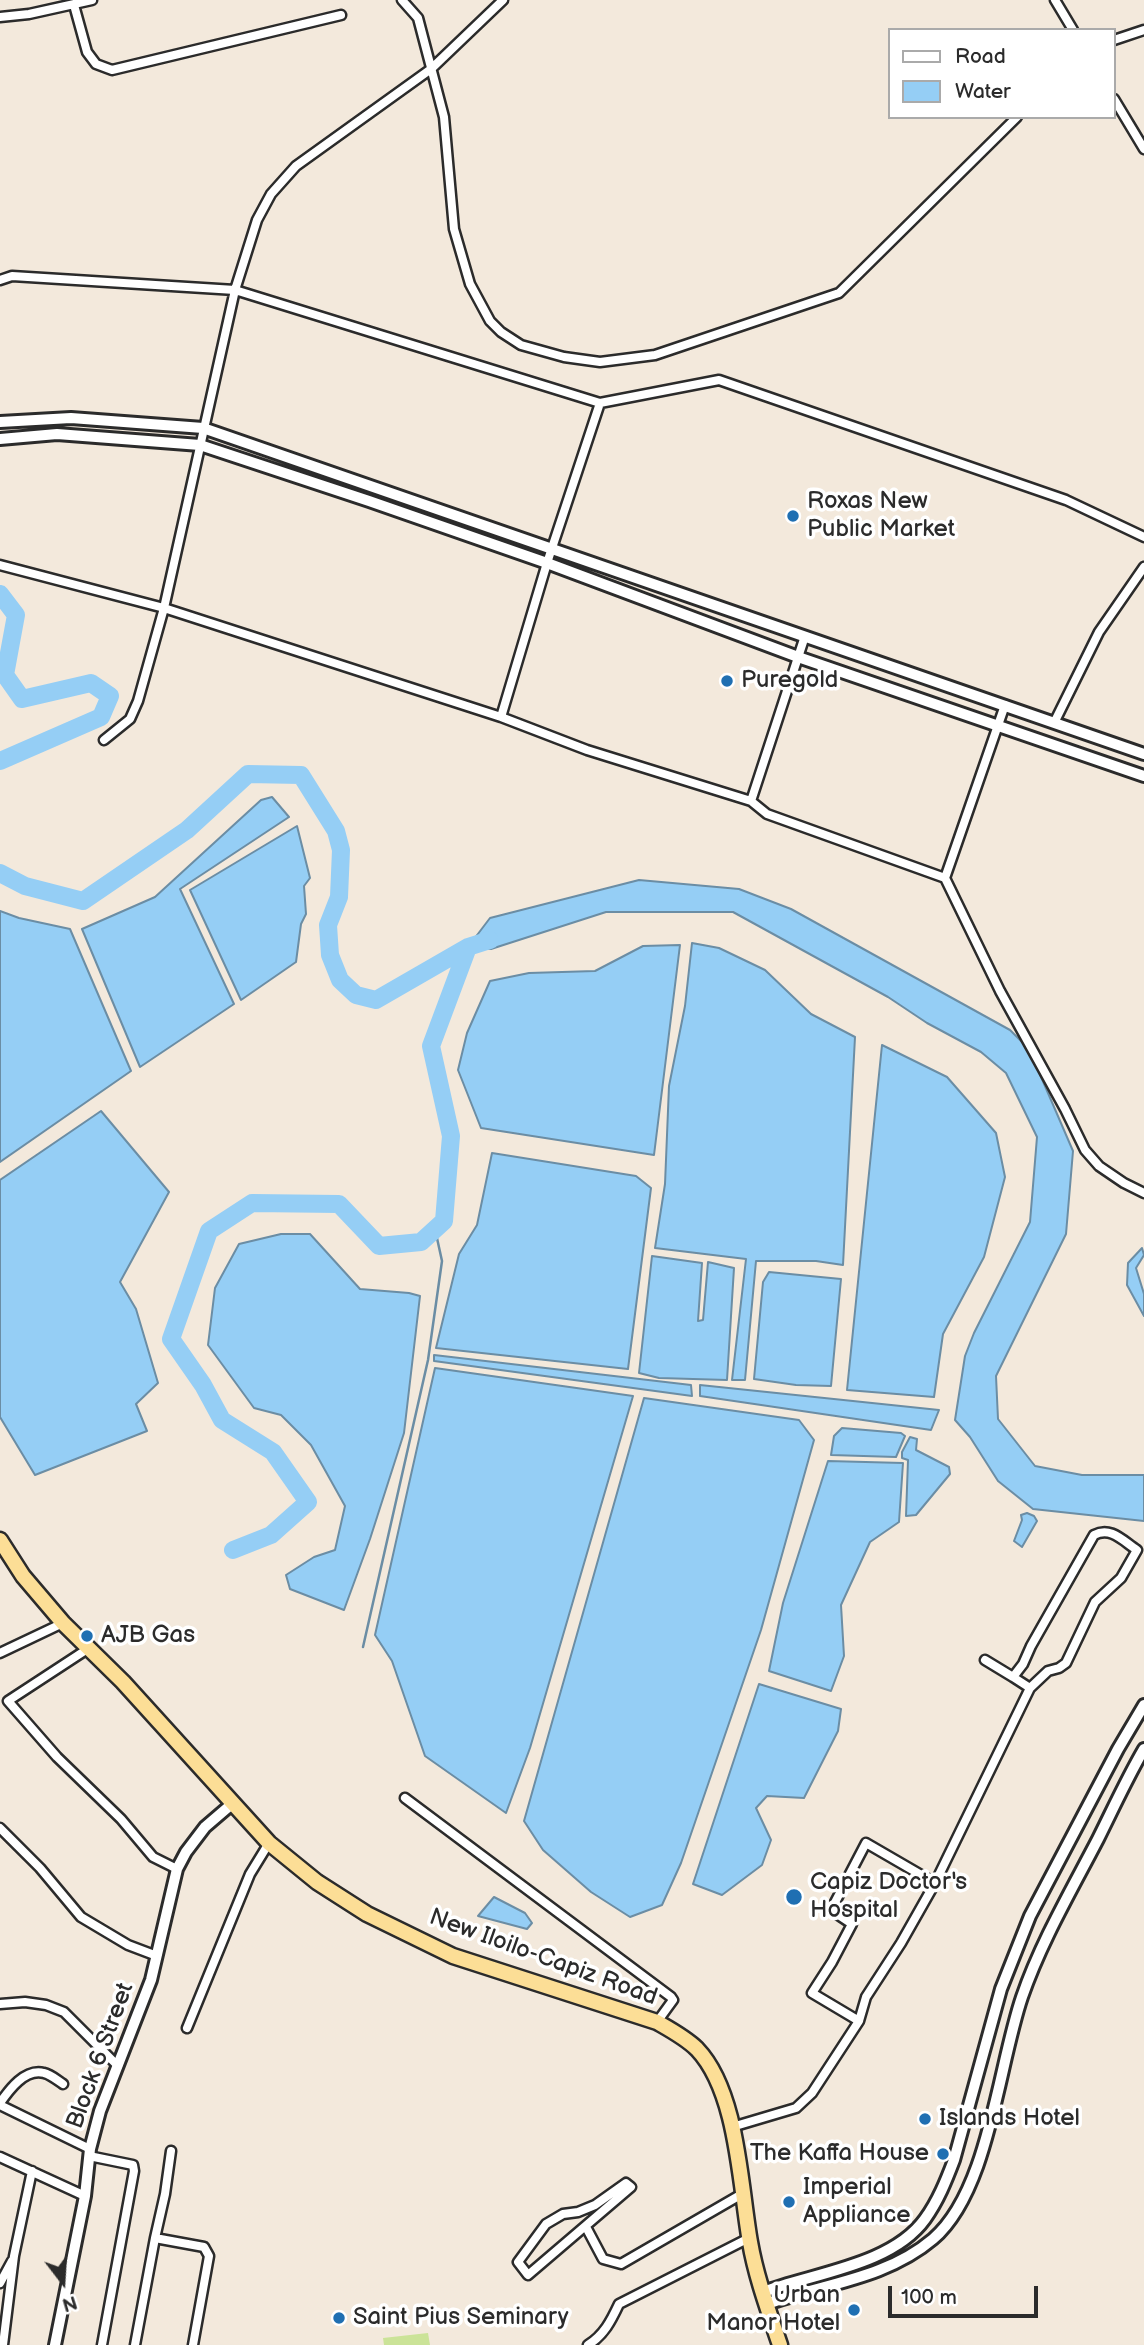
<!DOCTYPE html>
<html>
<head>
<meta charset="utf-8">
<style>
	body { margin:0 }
	#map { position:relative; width:1144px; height:2345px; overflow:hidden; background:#f3e9dc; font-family:"Balsamiq Sans",sans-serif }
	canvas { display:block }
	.legend { position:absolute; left:888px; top:28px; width:228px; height:91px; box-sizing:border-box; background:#fff; border:2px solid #aaa; margin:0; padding:9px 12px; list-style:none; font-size:21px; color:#2b2b2b }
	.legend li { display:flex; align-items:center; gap:14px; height:35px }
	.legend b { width:35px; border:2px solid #aaa }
	.north { position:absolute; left:28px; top:2247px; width:70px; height:70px; -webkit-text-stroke:5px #fff; paint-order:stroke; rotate:163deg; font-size:19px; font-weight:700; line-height:28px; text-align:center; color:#2b2b2b }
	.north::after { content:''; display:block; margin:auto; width:24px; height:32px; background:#2b2b2b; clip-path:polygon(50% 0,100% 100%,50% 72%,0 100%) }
	.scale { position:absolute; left:888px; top:2286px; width:150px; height:32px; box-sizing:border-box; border:4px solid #2b2b2b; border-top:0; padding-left:9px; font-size:21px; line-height:24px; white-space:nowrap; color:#2b2b2b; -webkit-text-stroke:5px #fff; paint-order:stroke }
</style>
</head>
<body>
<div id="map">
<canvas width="1144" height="2345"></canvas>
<ul class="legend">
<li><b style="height:9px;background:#fff"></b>Road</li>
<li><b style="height:19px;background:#95cef5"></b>Water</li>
</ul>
<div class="north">N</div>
<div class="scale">100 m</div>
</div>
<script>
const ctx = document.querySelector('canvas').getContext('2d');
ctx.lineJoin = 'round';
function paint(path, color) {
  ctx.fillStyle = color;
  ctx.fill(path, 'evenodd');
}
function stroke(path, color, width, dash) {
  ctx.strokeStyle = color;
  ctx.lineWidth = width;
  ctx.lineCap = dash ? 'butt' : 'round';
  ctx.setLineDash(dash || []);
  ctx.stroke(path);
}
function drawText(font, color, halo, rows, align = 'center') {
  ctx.font = font + ' "Balsamiq Sans",sans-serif';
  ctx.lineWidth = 7;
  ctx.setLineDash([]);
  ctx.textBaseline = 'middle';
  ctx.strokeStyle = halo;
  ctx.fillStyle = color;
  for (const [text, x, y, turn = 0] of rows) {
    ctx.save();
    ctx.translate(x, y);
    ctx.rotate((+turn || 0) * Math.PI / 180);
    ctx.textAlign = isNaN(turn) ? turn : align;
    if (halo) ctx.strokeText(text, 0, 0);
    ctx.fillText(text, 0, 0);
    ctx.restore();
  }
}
paint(new Path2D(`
	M428,2333L430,2345H384L383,2338Z`), '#cbe398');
const water = new Path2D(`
	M272,797L289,817L180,889L234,1004L140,1067L82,929L155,897L261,800Z
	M297,826L310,878L304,886L306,914L301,924L296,962L241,1000L190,890Z
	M639,880L739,889L791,909L1010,1030L1029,1049L1073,1151L1066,1234L996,1376L998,1419L1035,1466L1082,1475H1144V1521L1033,1509L998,1481L970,1437L955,1420L965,1356L974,1333L1030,1222L1037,1137L1006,1073L981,1052L927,1023L888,997L733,912H606L491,949L468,947L490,918Z
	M0,911L19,918L70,929L131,1071L0,1162Z
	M692,943L719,948L765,970L811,1014L855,1037L843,1265L816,1261H756L745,1380H732L746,1259L655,1248L665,1184L669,1086L685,1006Z
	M680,945L654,1155L481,1128L458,1070L467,1033L490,981L529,973L595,971L643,946Z
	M882,1045L947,1077L996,1133L1005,1177L984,1257L943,1334L934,1397L847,1390Z
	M101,1111L169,1192L120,1282L136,1309L158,1383L136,1404L147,1431L35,1475L0,1417V1180Z
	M492,1153L636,1176L651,1188L628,1369L436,1348L459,1254L477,1225Z
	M281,1234H310L360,1289L409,1293L420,1296L404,1433L370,1539L344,1610L290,1589L286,1575L314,1557L335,1550L345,1506L311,1445L281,1415L254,1408L208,1345L215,1288L239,1244Z
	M1142,1248L1144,1255L1136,1268L1144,1294V1316L1127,1285L1128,1263Z
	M652,1256L702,1263L698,1321L703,1320L708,1262L734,1268L727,1380L659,1378L639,1373Z
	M769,1272L841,1279L831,1386L796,1385L754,1379L763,1282Z
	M434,1355L691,1385L692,1396L434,1361Z
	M435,1368L633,1396L530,1748L506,1813L425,1756L392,1661L375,1635Z
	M700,1385L939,1410L931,1430L700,1396Z
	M644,1398L799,1420L814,1440L761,1630L681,1863L662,1905L630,1917L591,1892L543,1850L524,1821Z
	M842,1428L901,1433L905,1436L896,1457L831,1455L834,1436Z
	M910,1437L917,1439L916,1450L949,1467L950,1474L916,1515L906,1516L908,1460L902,1458V1452Z
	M828,1461L903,1463L899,1522L870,1542L841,1605L844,1656L831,1691L769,1671L783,1603Z
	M1027,1513L1034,1516L1037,1521L1022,1547L1014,1541L1022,1520L1021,1515Z
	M759,1684L841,1709L838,1731L804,1798L767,1796L756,1808L771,1840L762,1865L722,1895L693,1884Z
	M494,1897L525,1913L532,1923L527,1929L478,1916Z`);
paint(water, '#95cef5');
stroke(water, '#6b8da4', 2);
stroke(new Path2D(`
	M363,1647L428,1360L442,1261L435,1229`), '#6b8da4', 2.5);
stroke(new Path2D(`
	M0,594L16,615L5,675L22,699L91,683L110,696L101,717L0,761
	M0,873L25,886L83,901L187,830L248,774L301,775L336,831L341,850L339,897L328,925L330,955L340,980L356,995L376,1000L468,947L490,940
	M233,1550L271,1535L308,1502L273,1452L222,1420L203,1385L171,1339L209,1231L252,1203L339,1204L379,1246L421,1242L444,1221L451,1136L431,1046L468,947`), '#95cef5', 18);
const street = new Path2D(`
	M402,0L418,18L444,117L454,229L470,284L490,321L501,332L521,345L564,357L600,362L655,355L839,293L1017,117
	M1055,0L1073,30
	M74,5L87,52L96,64L112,70L341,15
	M0,17L29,14L92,0
	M1114,40L1144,30
	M1114,99L1144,149
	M0,280L12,276L235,290L600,403L719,380L1066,500L1144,537
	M0,565L164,608L501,717L587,750L751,801L767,814L945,878
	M1005,705L945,878L1000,991L1065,1109L1085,1150L1099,1166L1124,1183L1144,1193
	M501,717L547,563L600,403
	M1054,723L1099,632L1144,567
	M104,740L130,719L138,701L164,608L235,290L257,220L271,194L296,166L431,69L503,0
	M751,801L805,636
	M89,1648L8,1701L57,1757L121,1819L153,1857L177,1869
	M0,1653L63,1623
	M1013,1677L1030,1688
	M405,1798L671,1997L673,2000L657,2022
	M0,1828L40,1868L81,1917L128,1945L157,1956
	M0,2004L25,2002L46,2005L64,2012L118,2066
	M859,2021L812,1993L832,1962L852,1924L831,1910L866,1843L935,1883
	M187,2028L250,1874L269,1843
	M0,2103C9,2090 25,2068 44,2073C50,2074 57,2080 63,2084
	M0,2105L90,2149
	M732,2127L796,2108L812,2093L859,2021L866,1997L901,1943L935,1883L1030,1688L1048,1671L1059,1668L1066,1663L1095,1602L1121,1578L1137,1550C1123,1541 1111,1526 1094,1535L1031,1646L1023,1664L1013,1677L985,1660
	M89,2156L133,2165L134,2171L102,2345
	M0,2157L85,2196
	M626,2183L631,2187L528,2275L518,2262L546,2224L563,2214L578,2212L595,2205Z
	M586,2227L603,2259L621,2264L742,2194
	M155,2238L165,2194L171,2151
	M0,2283L12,2261
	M3,2345L14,2256L32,2171
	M135,2345L155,2238L204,2247L209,2256L193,2345
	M588,2345C604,2335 611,2321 619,2304L749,2238`);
const secondary = new Path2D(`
	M0,422L71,418L203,428L1144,754
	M0,439L57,434L200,445L369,501L547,563L798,657L1144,776
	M763,2292C814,2273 892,2265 925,2219C938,2201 946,2181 954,2160L1001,1989L1030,1916L1118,1749L1144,1705
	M767,2304C823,2284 886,2279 933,2239C989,2191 998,2067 1022,1997C1041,1942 1071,1891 1098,1839C1113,1809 1127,1778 1144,1749
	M55,2345L85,2196L90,2149L100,2111L151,1980L177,1869L186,1852L205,1827L233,1803`);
const highway = new Path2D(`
	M0,1540L23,1576L63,1623L123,1682L269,1843L317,1882L367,1914L453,1956L657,2022C671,2030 686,2038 697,2049C738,2092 740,2186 750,2242C756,2277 769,2312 780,2345`);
stroke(street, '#2b2b2b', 13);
stroke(secondary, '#2b2b2b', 16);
stroke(highway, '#2b2b2b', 19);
stroke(street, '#fff', 8);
stroke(secondary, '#fff', 10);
stroke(highway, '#fcde96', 14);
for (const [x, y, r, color] of [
	[793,516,7,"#1f6fb2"],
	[727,681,7,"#1f6fb2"],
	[87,1636,7,"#1f6fb2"],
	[794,1897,9,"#1f6fb2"],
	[925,2119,7,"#1f6fb2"],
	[943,2154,7,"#1f6fb2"],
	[789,2202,7,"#1f6fb2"],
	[854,2310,7,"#1f6fb2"],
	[339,2318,7,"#1f6fb2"]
]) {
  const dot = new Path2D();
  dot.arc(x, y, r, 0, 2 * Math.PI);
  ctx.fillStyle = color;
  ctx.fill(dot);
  stroke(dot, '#fff', 2.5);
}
drawText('24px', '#2b2b2b', '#fff', [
	["Roxas New",807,502],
	["Public Market",807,530],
	["Puregold",741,681],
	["AJB Gas",101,1636],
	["Capiz Doctor's",810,1883],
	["Hospital",810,1911],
	["Islands Hotel",939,2119],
	["The Kaffa House",929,2154,"right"],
	["Imperial",803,2188],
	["Appliance",803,2216],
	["Urban",840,2296,"right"],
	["Manor Hotel",840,2324,"right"],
	["Saint Pius Seminary",353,2318]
], 'left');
drawText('24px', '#2b2b2b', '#fff', [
	["New Iloilo-Capiz Road",543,1958,20],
	["Block 6 Street",101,2056,-70]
]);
</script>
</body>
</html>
